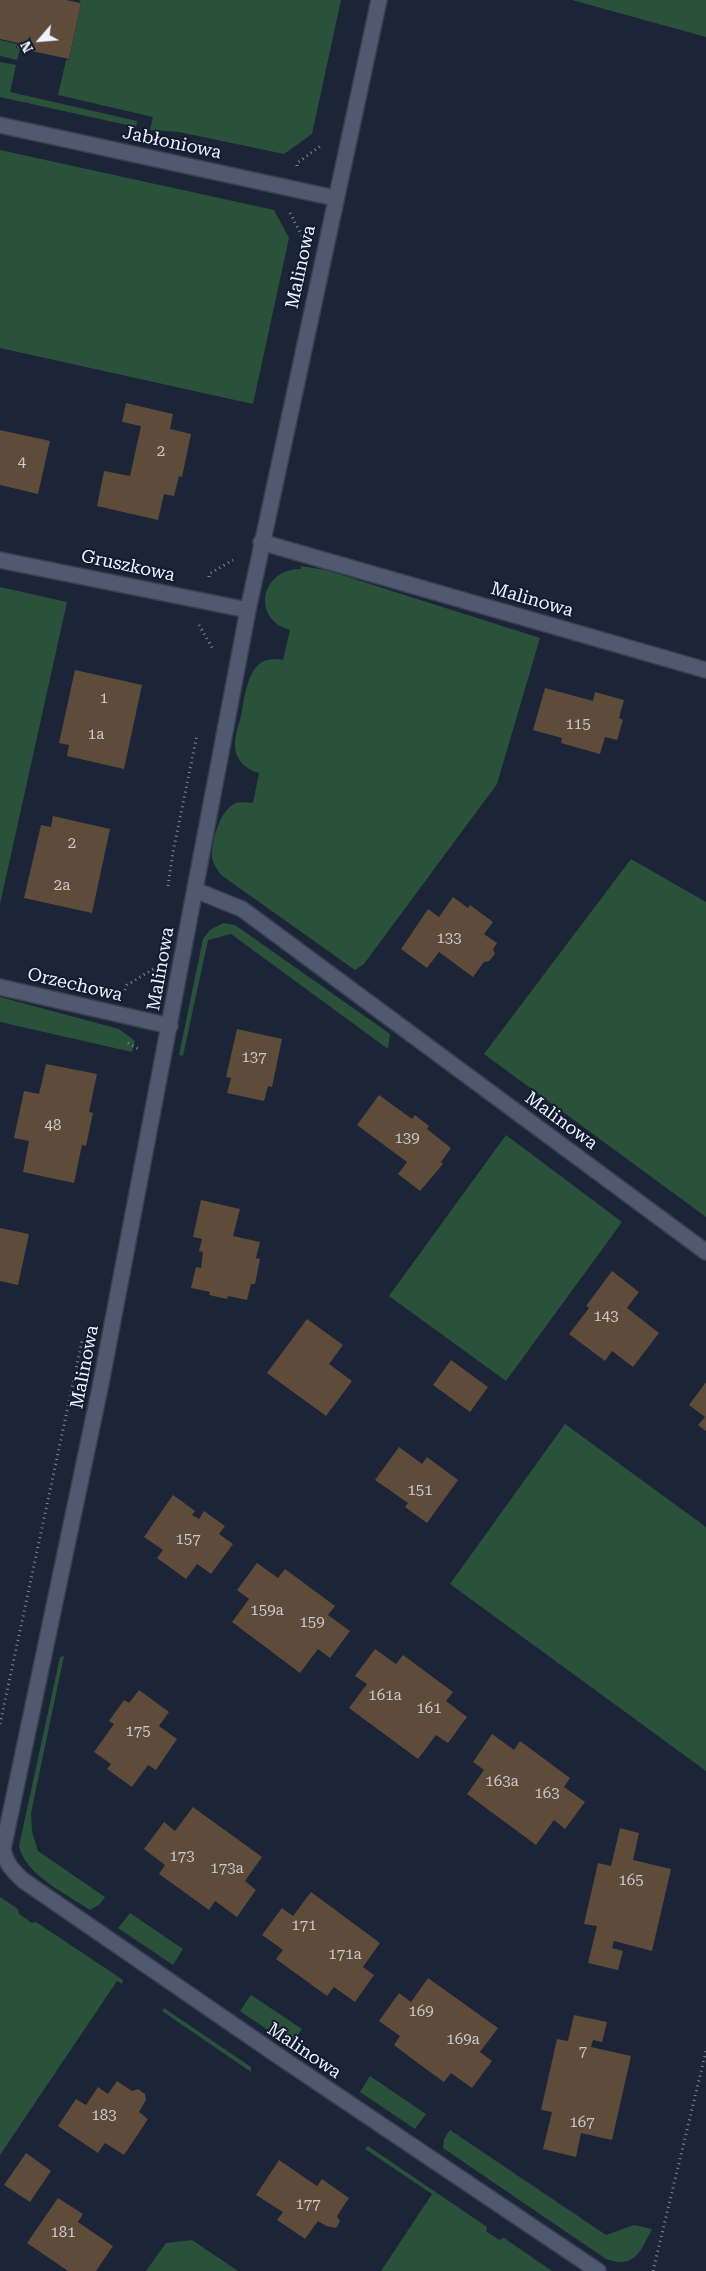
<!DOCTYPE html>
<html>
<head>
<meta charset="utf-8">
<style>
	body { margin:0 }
	#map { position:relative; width:706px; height:2271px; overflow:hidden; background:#1c2438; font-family:"Roboto Serif",serif }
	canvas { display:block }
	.north { position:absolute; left:15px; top:15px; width:50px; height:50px; -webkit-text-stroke:4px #131b2e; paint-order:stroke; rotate:243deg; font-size:14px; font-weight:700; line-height:20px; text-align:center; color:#eef3fe }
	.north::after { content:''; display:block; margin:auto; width:18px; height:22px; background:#eef3fe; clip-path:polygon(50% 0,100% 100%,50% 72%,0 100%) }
</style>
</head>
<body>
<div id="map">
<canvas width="706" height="2271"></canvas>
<div class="north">N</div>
</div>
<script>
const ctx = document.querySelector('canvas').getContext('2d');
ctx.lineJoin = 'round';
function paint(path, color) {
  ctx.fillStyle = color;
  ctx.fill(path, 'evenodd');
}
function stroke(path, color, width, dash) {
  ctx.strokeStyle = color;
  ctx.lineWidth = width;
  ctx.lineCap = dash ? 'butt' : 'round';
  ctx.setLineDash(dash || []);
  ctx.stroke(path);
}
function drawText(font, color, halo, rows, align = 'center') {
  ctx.font = font + ' "Roboto Serif",serif';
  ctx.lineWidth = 4;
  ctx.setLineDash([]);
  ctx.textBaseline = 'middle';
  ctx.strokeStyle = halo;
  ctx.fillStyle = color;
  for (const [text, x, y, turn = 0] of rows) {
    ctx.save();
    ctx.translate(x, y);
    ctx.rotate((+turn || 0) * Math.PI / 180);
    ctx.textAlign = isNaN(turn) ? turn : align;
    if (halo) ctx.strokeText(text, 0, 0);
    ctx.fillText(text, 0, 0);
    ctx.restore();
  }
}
paint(new Path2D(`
	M79,0H341L312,134L284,154L179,132L150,130L153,117L58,95L66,60H69L81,3Z
	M572,0H706V37Z
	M0,40L17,44L16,48L20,49L17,60L0,56Z
	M0,62L16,65L10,92L137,121L136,127L0,97Z
	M0,150L274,210L289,238L253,404L0,348Z
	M301,566L326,570L540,638L497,784L364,964L355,970L221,875C217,869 213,864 212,857C212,841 219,812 234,804C240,801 247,803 253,803L259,773C247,770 235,760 235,746C234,737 239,725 241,716C246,691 248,652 283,660L290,630C251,619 260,569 301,569Z
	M0,587L67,602L0,904Z
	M631,859L706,902V1217L484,1054Z
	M223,923L235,925L390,1034L388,1049L231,934L208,940L183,1056L179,1055L203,939L210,930Z
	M0,997L119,1029L135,1041L132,1052L0,1022Z
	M506,1135L622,1222L506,1381L389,1296Z
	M565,1424L706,1527V1771L450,1584Z
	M64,1656L31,1813L32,1832L38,1851L105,1897L100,1904L90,1910C67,1894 25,1875 19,1846L60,1657Z
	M0,1897L18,1909L19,1914L32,1923L36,1922L123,1980L122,1984L117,1981L0,2155Z
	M130,1913L183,1949L173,1965L118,1928Z
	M251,1995L302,2029L290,2045L240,2011Z
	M164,2008L251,2067V2072L162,2011Z
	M370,2076L426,2114L415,2129L360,2092Z
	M450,2130L606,2235L634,2225L652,2229C640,2252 635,2269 606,2259L443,2148L444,2139Z
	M368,2146L487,2227L486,2231L499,2240L504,2238L552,2271H381L432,2194L365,2149Z
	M192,2240L238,2271H146L166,2243Z`), '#2a523a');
paint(new Path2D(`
	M0,0H66L81,3L69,59L17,48L18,43L0,39Z
	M126,403L173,414L170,429L191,434L182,477L179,476L174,496L164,494L158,520L97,506L104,471L130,476L141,426L122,422Z
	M0,430L50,441L38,494L0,485Z
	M75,670L142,685L124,769L67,756L69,745L59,743Z
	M545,688L593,701L595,692L624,700L619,718L623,720L617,740L605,737L600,754L561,743L562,738L533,730Z
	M53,816L110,829L92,913L24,898L41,825L51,827Z
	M453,897L468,908L470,905L493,922L484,934L497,943L493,949L495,954L489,961L484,962L473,977L439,952L427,968L401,949L428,909L439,917Z
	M237,1029L282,1039L272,1087L268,1086L264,1101L227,1093L231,1078L226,1077Z
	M46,1064L97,1074L89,1112L93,1113L86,1146L82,1145L74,1183L23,1172L29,1141L14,1138L24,1091L39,1094Z
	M379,1095L412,1119L415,1115L429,1126L427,1129L451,1148L441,1162L443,1164L420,1191L398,1174L407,1162L357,1125Z
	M201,1200L240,1209L233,1236L260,1242L256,1258L260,1259L255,1284H251L247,1300L228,1296L227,1299L209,1295L210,1292L191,1288L196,1267L201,1268L203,1252L199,1251L202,1239L193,1237Z
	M0,1228L29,1234L18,1285L0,1281Z
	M612,1271L639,1292L627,1308L659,1333L633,1367L612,1351L605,1361L569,1334L589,1308L586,1306Z
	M307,1319L343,1345L329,1364L352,1381L326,1416L267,1373Z
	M451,1360L488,1387L470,1412L433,1385Z
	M706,1382V1431L698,1425L705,1417L689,1405Z
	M399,1447L422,1464L427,1457L458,1480L427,1523L405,1507L408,1503L375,1480Z
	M173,1495L195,1511L192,1515L199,1519L204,1511L225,1526L219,1534L233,1544L211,1574L197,1564L186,1579L157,1558L163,1550L144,1537Z
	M257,1563L278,1578L285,1569L335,1606L328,1615L350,1631L330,1658L318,1649L300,1673L232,1622L249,1599L237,1590Z
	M375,1649L396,1664L403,1655L453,1692L446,1701L467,1717L448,1743L436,1735L418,1759L349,1708L367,1684L355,1676Z
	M139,1690L169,1712L159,1726L177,1739L156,1770L148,1765L132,1787L107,1769L111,1764L94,1752L114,1724L109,1721L124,1700L129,1703Z
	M492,1734L514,1750L520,1741L570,1778L564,1787L585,1802L565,1829L554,1820L536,1845L467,1794L484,1770L473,1762Z
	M193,1807L262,1857L245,1881L256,1890L237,1917L215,1901L209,1910L159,1874L165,1865L144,1849L164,1822L175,1831Z
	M620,1828L639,1833L633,1860L671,1869L652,1951L614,1941L612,1948L623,1951L618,1970L588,1963L597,1926L584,1924L598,1863L611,1866Z
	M311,1892L380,1943L363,1967L374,1975L355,2002L334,1987L327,1996L276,1959L283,1950L262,1935L282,1908L293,1916Z
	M428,1978L498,2028L480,2052L492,2061L472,2088L451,2073L444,2082L419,2064L394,2045L400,2036L379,2021L399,1993L411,2002Z
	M574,2015L607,2022L602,2042L593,2040L591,2047L631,2056L612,2140L581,2133L576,2157L543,2149L552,2112L541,2110L557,2039L568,2041Z
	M117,2081L132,2091L138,2089L145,2094L146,2100L139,2112L148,2119L124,2155L105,2143L98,2153L58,2126L76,2099L86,2105L98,2087L108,2094Z
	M26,2153L51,2171L30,2202L4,2185Z
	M279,2160L317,2186L322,2179L349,2198L337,2216L340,2221L336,2228L326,2226L318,2221L305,2239L277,2220L283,2212L256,2195Z
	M58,2198L83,2214L78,2222L113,2246L96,2271H68L27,2243Z`), '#5e4b39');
const minor = new Path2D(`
	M379,0L248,610L101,1383L3,1849C6,1864 13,1871 24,1881L280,2057L598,2271
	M0,125L335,198
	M261,542L706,670
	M0,560L248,610
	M195,890L242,909L706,1252
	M0,987L170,1026`);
stroke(minor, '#394050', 18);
stroke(new Path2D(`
	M297,166V163L322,145
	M290,213L302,236
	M209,577V574L233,560
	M199,625L214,651
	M168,886L173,852L197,735
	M125,990L127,985L155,968
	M128,1043L140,1050
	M0,1724L82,1341
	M653,2271L706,2051`), '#808696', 3, [1, 4]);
stroke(minor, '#4f5970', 15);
drawText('15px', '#cac9cd', null, [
	["2",161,452],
	["4",22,463],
	["1",104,699],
	["115",578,725],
	["1a",96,735],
	["2",72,844],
	["2a",62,886],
	["133",449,939],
	["137",254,1058],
	["48",53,1126],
	["139",407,1139],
	["143",606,1317],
	["151",420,1491],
	["157",188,1540],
	["159a",267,1611],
	["159",312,1623],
	["161a",385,1696],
	["161",429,1709],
	["175",138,1732],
	["163a",502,1782],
	["163",547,1794],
	["173",182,1857],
	["173a",227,1869],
	["165",631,1881],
	["171",304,1926],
	["171a",345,1955],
	["169",421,2012],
	["169a",463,2040],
	["7",583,2052],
	["183",104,2116],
	["167",582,2123],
	["177",308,2205],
	["181",63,2233]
]);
drawText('18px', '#eef3fe', '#131b2e', [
	["Jabłoniowa",172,143,12],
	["Malinowa",301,267,-78],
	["Gruszkowa",128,566,12],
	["Malinowa",532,600,16],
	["Malinowa",161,969,-80],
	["Orzechowa",75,985,13],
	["Malinowa",561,1121,36],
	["Malinowa",85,1367,-79],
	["Malinowa",304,2051,34]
]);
</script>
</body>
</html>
